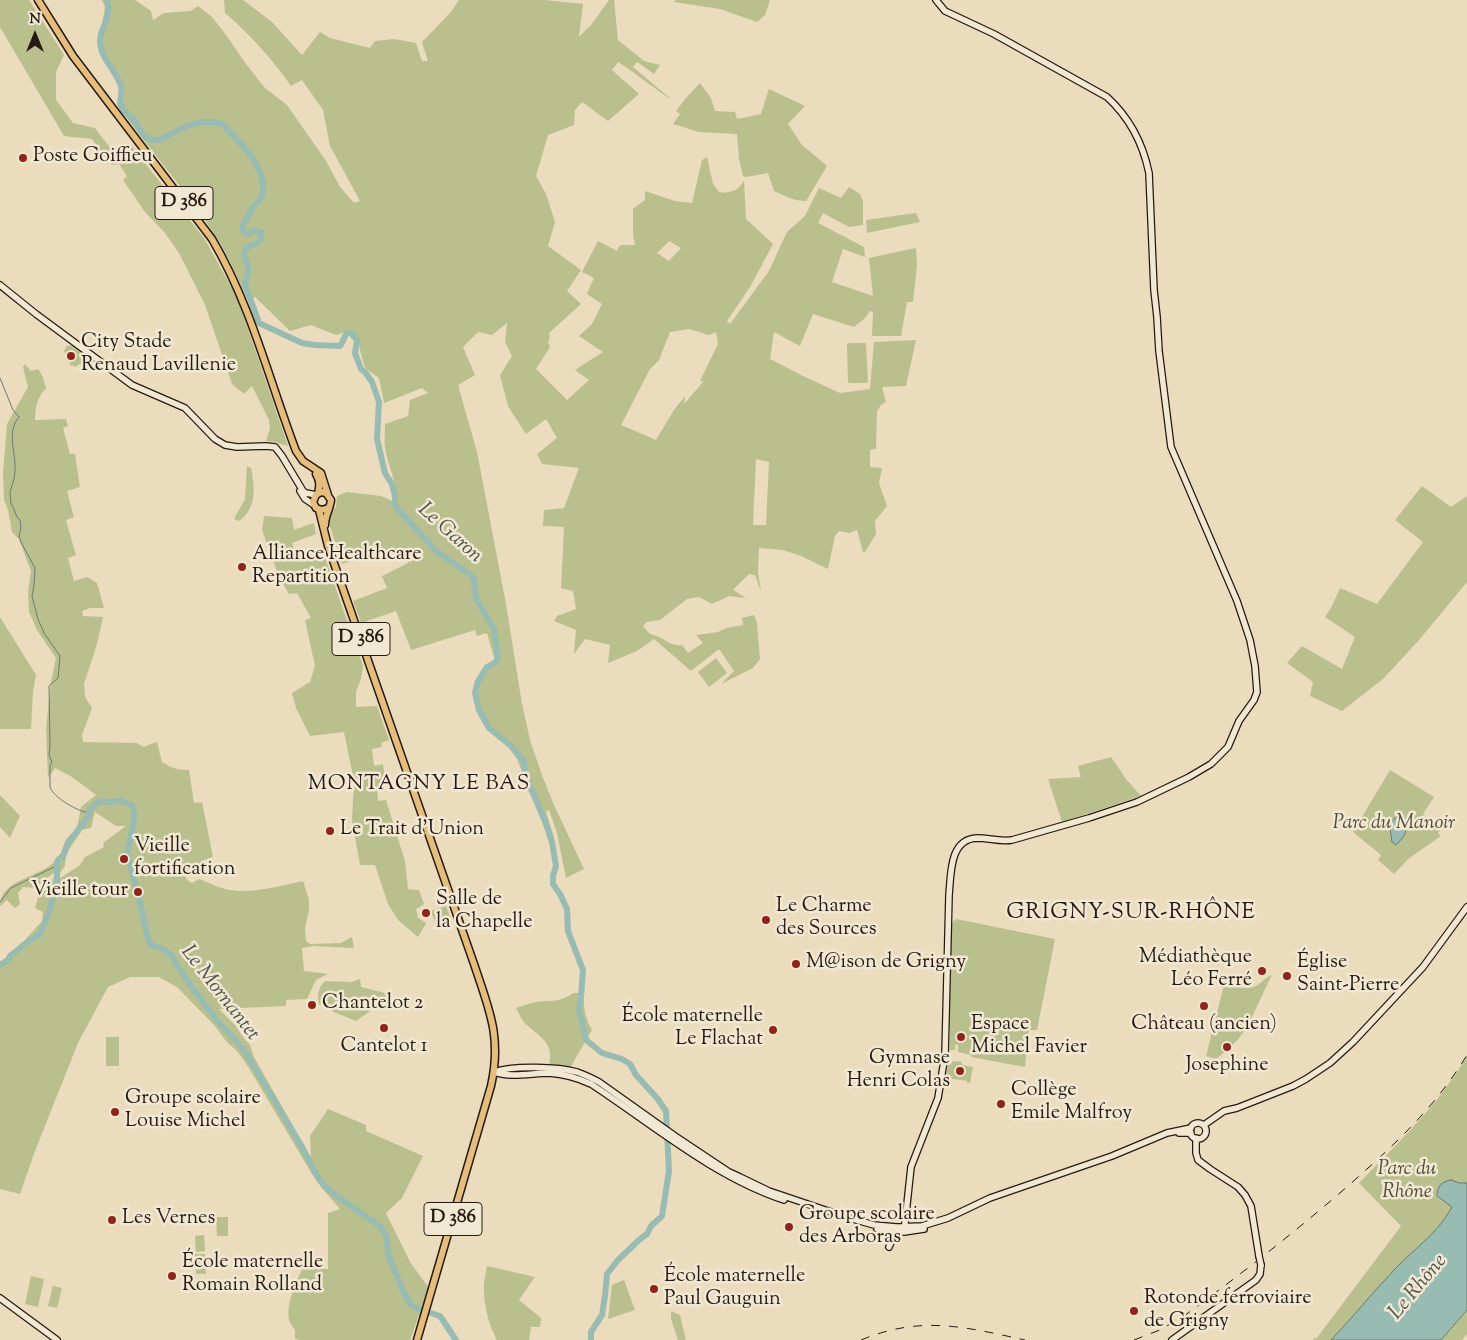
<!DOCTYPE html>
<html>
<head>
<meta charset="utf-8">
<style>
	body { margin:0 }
	#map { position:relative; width:1467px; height:1340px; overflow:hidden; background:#eadcbc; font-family:"Sorts Mill Goudy",serif }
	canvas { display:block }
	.north { position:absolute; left:10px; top:10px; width:50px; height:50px; -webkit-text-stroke:4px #f1e8d3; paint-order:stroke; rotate:0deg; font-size:14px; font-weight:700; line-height:20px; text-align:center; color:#271a12 }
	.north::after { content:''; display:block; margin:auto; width:18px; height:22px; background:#271a12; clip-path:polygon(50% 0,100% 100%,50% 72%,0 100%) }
</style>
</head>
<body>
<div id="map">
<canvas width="1467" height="1340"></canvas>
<div class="north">N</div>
</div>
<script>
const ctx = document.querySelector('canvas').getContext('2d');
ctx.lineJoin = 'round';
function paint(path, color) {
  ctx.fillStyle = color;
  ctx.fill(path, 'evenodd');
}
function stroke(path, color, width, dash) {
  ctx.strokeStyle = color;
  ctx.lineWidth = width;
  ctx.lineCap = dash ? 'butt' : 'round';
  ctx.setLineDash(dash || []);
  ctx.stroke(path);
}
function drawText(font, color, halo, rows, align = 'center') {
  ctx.font = font + ' "Sorts Mill Goudy",serif';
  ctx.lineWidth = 5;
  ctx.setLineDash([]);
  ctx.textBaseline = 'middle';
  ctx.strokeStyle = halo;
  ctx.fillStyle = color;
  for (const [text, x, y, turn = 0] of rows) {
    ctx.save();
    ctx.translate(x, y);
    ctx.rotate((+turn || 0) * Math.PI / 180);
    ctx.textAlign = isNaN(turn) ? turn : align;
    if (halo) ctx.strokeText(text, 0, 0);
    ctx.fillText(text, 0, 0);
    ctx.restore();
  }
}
paint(new Path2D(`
	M0,0H29L64,55L56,72V100L73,123L95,128L111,149L130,144L204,238L238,299L288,446L274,442L266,441L270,428L269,420L252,386L244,394L232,384L205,305L179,253L165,233L145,212L123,180L127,176L119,164L112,165L92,139L64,136L0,27Z
	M102,0H135L151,11L153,20L164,13L191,11L198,6L211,16L224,32L246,64L265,88L287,105L326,161L340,187L354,203L360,201L330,146L323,110L302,80L291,86C272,59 251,35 225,13L224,0H243L272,22L302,55L320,32L330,38L370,48L375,41L394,39L416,43L422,61H428L422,42L451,12L459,0H545L583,4L579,37L591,25L609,0H614L618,40L644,61L660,65L654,74L637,62L633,67L672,100C653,88 637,74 618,62L612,70L639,94L608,121L582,102L575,110L574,125L548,135L536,176L546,194L555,222L548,246L581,270L567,291L581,304L549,333L550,337L548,342L550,347L536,369L567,400L589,380L575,370L603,352L579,336L592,324L602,304L587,294L594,278L582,272L598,241L617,251L620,245H635L633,235V209L645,200V191L675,201L692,203L702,160L707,157L713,184L719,192C731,194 738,190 744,181L746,219L773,244L750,287L727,321L730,324L769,271L787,232L805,216L819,188L841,198L849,187L860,194L863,201V225L849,227L823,213L818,223L864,247L865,257L843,249L832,282L873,296L869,258L916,248L917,264L913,302H907L901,336H872L873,312L870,311L865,318L854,327L813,314L800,346L774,332L770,359L803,376L840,393L870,389L874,342L916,340L906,386L882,387L886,402L881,405L877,411L876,449L870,450V467L882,468L879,483L887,506L875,521L876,534L865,552H863L857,530L849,533L839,531L835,536L828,569L801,556L783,550L759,548L758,573L761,591L755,575L749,574L733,590L746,598L729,596L712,604L699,597L687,599L660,620L647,622L643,626L650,634C662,636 670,647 682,645L688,653L703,643L696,635L718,632L726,628L743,625L742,618L754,615L757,623L760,659L753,668L721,684L734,671L719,649L691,671L654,639L637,651L608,663L610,645L585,639L574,654L576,630L554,621L557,616L576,609L573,591L561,588L564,527L543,526L544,510L564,508L579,468L542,464L537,454L557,438L546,419L526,434L508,406L500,375L512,356L505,342L507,323L492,335L478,332L463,347L475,375L458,385L477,452L506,604L522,704L530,740L543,778L554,805L584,869L566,878L557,833L549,810L546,812L554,837L548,836L517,759L505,742L488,729L481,719L477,707L474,692L478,679L484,668L495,661L487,633L477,636L475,630L411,650L396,611L361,623L353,601L387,588L382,576L408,563L405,548L372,558L369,554L342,564L328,520L336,506L337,496L347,492L381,496L397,503C398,484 388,467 385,448C384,441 385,432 385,424L408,416L410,400L428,393L422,388L384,403L379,378L365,368L360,350L358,338L349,331L336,335L311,325L290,331L255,297L247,299C237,277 228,254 214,234C185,189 149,149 117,105L120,86L102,55L99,42L105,7ZM669,241L681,248L669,261L657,253ZM689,329L709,335L716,332L718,344L700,381H704L684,404L685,396L674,410L656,440L621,425L650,369L659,360L670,332ZM756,459L769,462L766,525H753Z
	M675,0H770L765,15L757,22L720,9L674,2Z
	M700,83L711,98L715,111L735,112L737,119L761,114L769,89L805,106L788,124L802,145L827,166L806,201C794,201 785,196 774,191L768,173L746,177L743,176L739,159L737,134L699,132L673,124L680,114L676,111L685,99Z
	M916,213L920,222L867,233L866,220Z
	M849,343H865L866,344L868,382L866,383H850L848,382L847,344Z
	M73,345L92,360L82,365L80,364L75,367L73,365L71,366L64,351L67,346Z
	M25,364L31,371L38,369L42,375L46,388C36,400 36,405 35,420L66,419L68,426L63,428L70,454H75L80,487L67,491L74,517L66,520L76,555L68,558L74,581L87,577L97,583L104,608H90L82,611L83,616L103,617L97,644L84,684L85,697L92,708L82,735L83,742L137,743L143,747L157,742L162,762C171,768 178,770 189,770L194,803L202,802L213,857L204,860L197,875L184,874L187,880L192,883L199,879C208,882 216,887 225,889C250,895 279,886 303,881L309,900V910L305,928L306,941L310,944L341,943L352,937L354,948L313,946L302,948L304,971L328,974L316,980L307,999L286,1000V1006L219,1009L236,1026L242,1036L250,1045L254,1057L311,1158L310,1136L328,1109L366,1125V1131L423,1156L402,1198L386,1213L410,1262L429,1288L410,1340H299L295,1338V1330C293,1327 290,1324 289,1320C286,1303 296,1284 302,1269H328V1213L340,1209L321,1187L309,1169L249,1068L238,1052L227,1042L214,1025L177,987L159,977H130L108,987L78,1043L35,1151L20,1194L0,1189V962L15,951L25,940L42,921L43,912L35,908L39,894L52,883L55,872L34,888L23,887L18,893L20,904L15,908L7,900L0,906C0,879 39,878 54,862C59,857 74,832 77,826C79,820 80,813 81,807L96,795L72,777L55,768L48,778L46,729L51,682L56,658L37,630L29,612L28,592L31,571L19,539L12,532L8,510L4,500L3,473L7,424L28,387L23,367ZM95,812L116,826H126L103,843L104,847L85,857L80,865L59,879L60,873L65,866L66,854L82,830L91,828Z
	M247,466L251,468C255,488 257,508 239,521L234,519L245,499Z
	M1422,486L1451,507L1467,496V582L1419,640L1384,678L1342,711L1310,696L1313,682L1287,663L1302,646L1342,669L1355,637L1325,617L1331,608L1340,588L1377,604L1423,542L1395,520Z
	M264,516L292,518L294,530L314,523L316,534L292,543L297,558L323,552L363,666L361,679L356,692V707L377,706L389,740L381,743L382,747L372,749L374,766L383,764L385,778L377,788L378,801L386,800L405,861L408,889L419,890L424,904L416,909L418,918L426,923L418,937L398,920L388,904L375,865H360L352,820L354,781L344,732L310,736L296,708L292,693L310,682L315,666L305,620L311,618L297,593L289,594L279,577L262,530Z
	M0,617L36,675L33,692L31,729H0Z
	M716,658L727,673L709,687L698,672Z
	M1111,757L1126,779L1141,796L1062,822L1048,779L1081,777L1078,766Z
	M1390,770L1434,797L1423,814L1440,831L1438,833L1441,836L1408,859L1394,874L1378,860L1381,855L1353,832Z
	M0,795L20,816L10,838L0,827Z
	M446,906L451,919L436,925L431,911Z
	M956,919L1055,939L1037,1030H1029L1025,1067L971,1057V1055L958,1052V1045H955V1050H950V1028L948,1027L950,925Z
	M1272,975C1263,992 1256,1011 1246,1028C1239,1040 1228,1050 1216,1059L1206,1056L1225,981C1236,987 1248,992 1259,984C1264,980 1267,977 1272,975Z
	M360,979L361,987L385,993L387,999L356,1021L334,1012L319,1004C317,994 318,989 325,981L352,982Z
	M573,993H584C583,1007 585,1018 592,1030L570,1068L549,1065C555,1041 538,1037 524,1022C521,1019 519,1013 516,1008C523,1006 530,1003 537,1002C551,1000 560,1003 573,993Z
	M106,1037H119V1066H106Z
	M1467,1056V1259L1394,1340H1313L1315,1337L1316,1339L1401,1226L1359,1183C1398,1143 1439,1104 1467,1056Z
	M953,1061L962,1062V1065L973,1067L970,1083H967V1081L947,1078L946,1075L948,1065H950Z
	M216,1217H228V1236H217Z
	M204,1235L205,1251L196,1252L195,1236Z
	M195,1254H205L206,1274H196Z
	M487,1266L535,1277L519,1300L541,1318L540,1327H531L529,1340H497C489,1326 484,1306 484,1290C483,1282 486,1274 487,1266Z
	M31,1276L44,1279L38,1307L25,1304Z
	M624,1280L635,1310L608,1319L612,1285Z
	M53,1286L62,1288L57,1308L48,1306Z
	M1467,1310V1334L1462,1340H1441Z
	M671,1311L680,1315L686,1340H678L671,1319Z`), '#babf8e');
const water = new Path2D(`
	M1399,812H1401C1404,830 1412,829 1396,845L1392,842L1390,828L1389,829L1387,824L1397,817Z
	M1451,1180L1459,1183H1467V1310L1441,1340H1331C1353,1317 1373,1292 1395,1269C1415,1248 1439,1232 1452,1207L1437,1196C1438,1185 1441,1182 1451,1180Z`);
paint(water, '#98bbb2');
stroke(water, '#6b7b72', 1);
stroke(new Path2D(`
	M0,378L13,410L19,417C6,433 16,451 15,470C15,477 13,482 11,489C9,493 11,499 11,504L13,507L17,517L20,520L21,528L19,537L22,544L35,568L34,585L32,596L38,619L44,633L60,656L58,678L49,686L50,746L49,755L52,762L50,766V787C54,798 77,811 89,813
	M0,902L11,888L56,866`), '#6b7b72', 1);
stroke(new Path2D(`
	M107,0C112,20 101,24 100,41C100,58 116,70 121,86C123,93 118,102 122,108C124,112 130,115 133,119C140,127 142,141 157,140C162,140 166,136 171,134C185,126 205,118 222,124C238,140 270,170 262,195C261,200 255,203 253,207C249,213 248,219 243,224V231L248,234L254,231L261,232V239L258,243C252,244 249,246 245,250L244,256L248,266V272L245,284L259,323L302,343L315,345L340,346C343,342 344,337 347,333H351L357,340L355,353L361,369L366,373L372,382L379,402L377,439L385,473L392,484L395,496V506L437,552L468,573L474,579L476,599L494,629L498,657L496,662L487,667L478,681L475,693L479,710L489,728L511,746L524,761L525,775L545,821L552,842L556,866L553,876V884L560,894L567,909L568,931L583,970L581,997L579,1009L586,1040L602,1053L622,1059L630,1064L636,1075L657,1098L666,1111L669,1171L662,1216L651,1226L647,1234L639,1240L618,1260L607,1274L605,1296L602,1315L591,1332V1340
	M0,965L8,960L10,956L26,943L40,934L49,913L57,881V862L59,859L63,857L68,842L76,833L88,817L90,809L97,803L103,801L109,802L121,801L132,805C138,817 129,840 127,854L128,858L137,889L148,939L151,945L161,948L171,955L188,982L219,1023L235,1039L246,1053L301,1145L318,1178L329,1190L338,1197L380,1226L387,1237L388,1254L403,1291L410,1304L418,1309L440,1316L456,1340`), '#98bbb2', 6);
const secondary = new Path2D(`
	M0,285L36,314L132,385L185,408L215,439L225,445L237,447L266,446L275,447L282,456L303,491L306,493L316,495
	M300,491L305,499L314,505
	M494,1072C513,1065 559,1067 577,1072C585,1075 592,1078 599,1082L675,1136L729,1172L740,1177L769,1191L846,1217L874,1225L896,1227L922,1226L948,1218L990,1198L1112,1156L1167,1133L1191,1128
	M494,1072C509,1078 533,1073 549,1073C564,1074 578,1078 591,1084C652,1124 714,1177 784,1200
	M1190 1131a8 8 0 1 1 16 0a8 8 0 1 1-16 0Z
	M1204,1125L1224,1111L1237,1108L1293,1086L1306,1079L1330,1063L1353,1042L1423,967L1467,907
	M1179,1133H1191
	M1196,1138V1153L1198,1160L1210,1169L1238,1187L1245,1195L1251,1206L1259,1256
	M877,1229L904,1232L924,1229
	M886,1231C891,1235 893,1240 889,1247
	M904,1232L911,1167L938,1098L945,1055L949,895C951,875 949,839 977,838C990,838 999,842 1012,840L1089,818L1137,802L1189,777L1211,764L1228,747L1239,721L1254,700L1257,692L1255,666L1250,640L1237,601L1171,447L1159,351L1157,317L1154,290L1149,173C1143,144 1129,117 1107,97L994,34L945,11L936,0
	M0,1298L57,1340
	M1172,1340L1256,1280L1260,1274L1261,1265`);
const primary = new Path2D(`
	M38,0L73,56L212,239C251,305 269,380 296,451L303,461L321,473L328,495
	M316,474C320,481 320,486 318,493
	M319,510L328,546L474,964C489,1009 502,1037 491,1086L417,1340
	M325,525C325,516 330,509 331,500L326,493L321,492L316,495L313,502L316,508L322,510L328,508`);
stroke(secondary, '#271a12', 8);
stroke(primary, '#271a12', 9);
stroke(secondary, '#f1e8d3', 5.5);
stroke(primary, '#e5be7e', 6);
stroke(new Path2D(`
	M861,1340C921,1315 965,1327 1025,1340
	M1134,1340L1160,1330L1184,1316C1240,1275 1295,1232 1348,1186C1394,1145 1434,1109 1467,1055`), '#271a12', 1, [9, 9]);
const secondaryBridge = new Path2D(`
	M1259,1256L1261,1265`);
stroke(secondaryBridge, '#271a12', 8, []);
stroke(secondaryBridge, '#f1e8d3', 5.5);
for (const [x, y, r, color] of [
	[23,158,5,"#8f2418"],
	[71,356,5,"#8f2418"],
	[242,567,5,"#8f2418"],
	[330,831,5,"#8f2418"],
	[124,859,5,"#8f2418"],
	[138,892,5,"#8f2418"],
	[426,913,5,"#8f2418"],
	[766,920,5,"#8f2418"],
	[796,964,5,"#8f2418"],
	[1262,971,5,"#8f2418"],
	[1287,976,5,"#8f2418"],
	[312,1005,5,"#8f2418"],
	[1204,1006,5,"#8f2418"],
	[384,1028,5,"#8f2418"],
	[773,1030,5,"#8f2418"],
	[961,1037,5,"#8f2418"],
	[1227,1047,5,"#8f2418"],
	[960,1071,5,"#8f2418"],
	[1001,1104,5,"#8f2418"],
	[115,1112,5,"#8f2418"],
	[112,1220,5,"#8f2418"],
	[789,1227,5,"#8f2418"],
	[172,1276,5,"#8f2418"],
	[654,1289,5,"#8f2418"],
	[1134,1311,5,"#8f2418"]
]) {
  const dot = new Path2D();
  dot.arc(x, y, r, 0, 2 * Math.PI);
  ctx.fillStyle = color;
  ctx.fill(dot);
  stroke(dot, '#f1e8d3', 2);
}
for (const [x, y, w] of [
	[184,203,58],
	[361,639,58],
	[453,1219,58]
]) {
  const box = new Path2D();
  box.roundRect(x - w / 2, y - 16.5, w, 33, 4);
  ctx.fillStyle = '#f1e8d3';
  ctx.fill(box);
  stroke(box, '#271a12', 1);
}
drawText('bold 19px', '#271a12', null, [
	["D 386",184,203],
	["D 386",361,639],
	["D 386",453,1219]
]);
drawText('20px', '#271a12', '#f1e8d3', [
	["Poste Goiffieu",33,158],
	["City Stade",81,344],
	["Renaud Lavillenie",81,367],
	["Alliance Healthcare",252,556],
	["Repartition",252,579],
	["Le Trait d'Union",340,831],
	["Vieille",134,848],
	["fortification",134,871],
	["Vieille tour",128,892,"right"],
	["Salle de",436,901],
	["la Chapelle",436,924],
	["Le Charme",776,908],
	["des Sources",776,931],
	["Médiathèque",1252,959,"right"],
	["Léo Ferré",1252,982,"right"],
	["M@ison de Grigny",806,964],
	["Église",1297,964],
	["Saint-Pierre",1297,987],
	["Chantelot 2",322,1005],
	["École maternelle",763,1018,"right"],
	["Le Flachat",763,1041,"right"],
	["Espace",971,1026],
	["Michel Favier",971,1049],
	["Château (ancien)",1204,1026,"center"],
	["Cantelot 1",384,1048,"center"],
	["Gymnase",950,1060,"right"],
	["Henri Colas",950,1083,"right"],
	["Josephine",1227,1067,"center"],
	["Collège",1011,1092],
	["Emile Malfroy",1011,1115],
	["Groupe scolaire",125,1100],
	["Louise Michel",125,1123],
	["Groupe scolaire",799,1216],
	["des Arboras",799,1239],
	["Les Vernes",122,1220],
	["École maternelle",182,1264],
	["Romain Rolland",182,1287],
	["École maternelle",664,1278],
	["Paul Gauguin",664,1301],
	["Rotonde ferroviaire",1144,1300],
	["de Grigny",1144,1323]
], 'left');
drawText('italic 20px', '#534c37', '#f1e8d3', [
	["Parc du Manoir",1394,825],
	["Parc du",1407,1171],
	["Rhône",1407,1194]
]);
drawText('italic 21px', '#4f524a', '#f1e8d3', [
	["Le Garon",449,534,42],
	["Le Mornantet",219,994,52],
	["Le Rhône",1419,1288,-50]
]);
ctx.letterSpacing = '1px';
drawText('21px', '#271a12', '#f1e8d3', [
	["MONTAGNY LE BAS",419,785]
]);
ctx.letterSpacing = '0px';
ctx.letterSpacing = '1px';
drawText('22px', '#271a12', '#f1e8d3', [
	["GRIGNY-SUR-RHÔNE",1131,914]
]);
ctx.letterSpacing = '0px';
</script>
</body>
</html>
